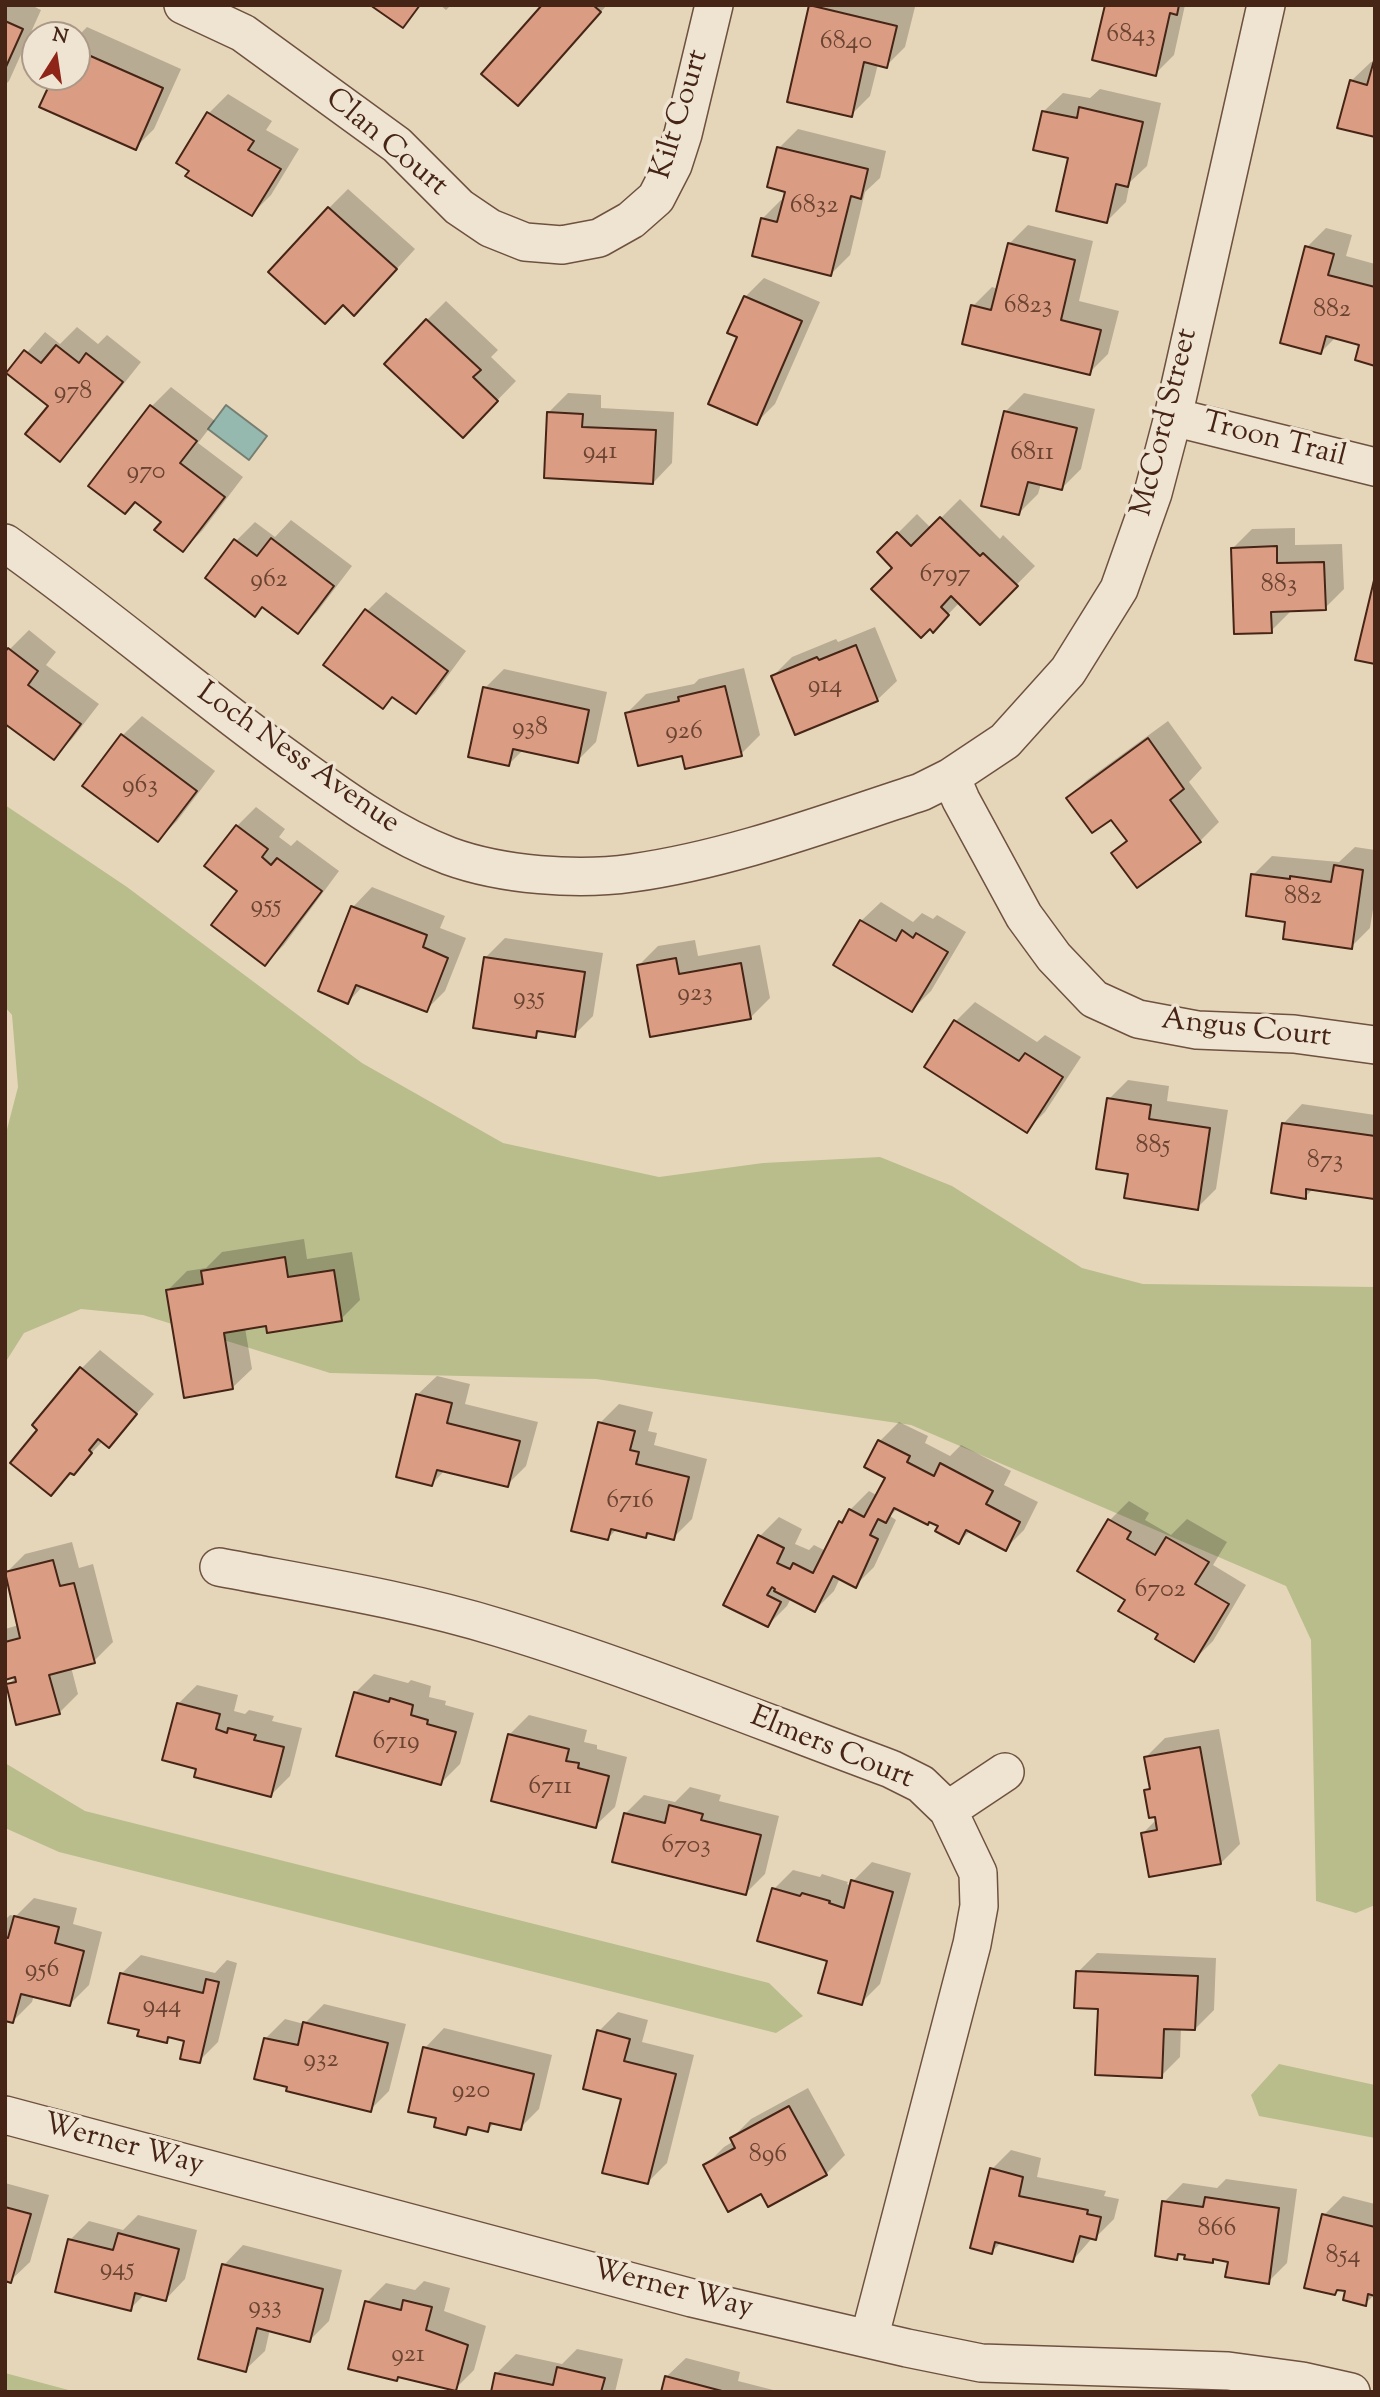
<!DOCTYPE html>
<html>
<head>
<meta charset="utf-8">
<style>
	body { margin:0 }
	#map { position:relative; width:1380px; height:2397px; overflow:hidden; background:#e6d6b9; font-family:"Sorts Mill Goudy",serif }
	canvas { display:block }
	.frame { position:absolute; inset:0; border:7px solid #462516; pointer-events:none }
	.north { position:absolute; left:21px; top:21px; width:70px; height:70px; box-sizing:border-box; background:#efe4d2; border:2px solid #ab9887; border-radius:50%; rotate:12deg; font-size:19px; font-weight:700; line-height:28px; text-align:center; color:#462516 }
	.north::after { content:''; display:block; margin:auto; width:24px; height:32px; background:#8f2418; clip-path:polygon(50% 0,100% 100%,50% 72%,0 100%) }
</style>
</head>
<body>
<div id="map">
<canvas width="1380" height="2397"></canvas>
<div class="frame"></div>
<div class="north">N</div>
</div>
<script>
const ctx = document.querySelector('canvas').getContext('2d');
ctx.lineJoin = 'round';
function paint(path, color) {
  ctx.fillStyle = color;
  ctx.fill(path, 'evenodd');
}
function stroke(path, color, width, dash) {
  ctx.strokeStyle = color;
  ctx.lineWidth = width;
  ctx.lineCap = dash ? 'butt' : 'round';
  ctx.setLineDash(dash || []);
  ctx.stroke(path);
}
function drawText(font, color, halo, rows, align = 'center') {
  ctx.font = font + ' "Sorts Mill Goudy",serif';
  ctx.lineWidth = 7;
  ctx.setLineDash([]);
  ctx.textBaseline = 'middle';
  ctx.strokeStyle = halo;
  ctx.fillStyle = color;
  for (const [text, x, y, turn = 0] of rows) {
    ctx.save();
    ctx.translate(x, y);
    ctx.rotate((+turn || 0) * Math.PI / 180);
    ctx.textAlign = isNaN(turn) ? turn : align;
    if (halo) ctx.strokeText(text, 0, 0);
    ctx.fillText(text, 0, 0);
    ctx.restore();
  }
}
paint(new Path2D(`
	M5,805L127,887L362,1063L503,1143L659,1177L763,1163L880,1157L952,1186L1082,1268L1143,1284L1375,1287V1905L1356,1913L1316,1901L1311,1640L1286,1586L911,1425L596,1379L330,1373L143,1315L81,1309L24,1333L5,1363V1137L18,1087L12,1015L5,1007Z
	M5,1763L85,1811L769,1983L803,2016L776,2033L59,1852L5,1828Z
	M1279,2064L1375,2085V2138L1259,2116L1251,2095Z
	M5,2373L76,2392H5Z`), '#b9bd8c');
const water = new Path2D(`
	M226,405L267,436L249,460L208,429Z`);
paint(water, '#96b9af');
stroke(water, '#767e72', 2);
paint(new Path2D(`
	M5,5H31L41,10L9,81L5,85Z
	M440,5H451L446,10Z
	M545,5H607L518,104Z
	M812,5L915,7L905,47L886,66L878,64L870,96L851,115Z
	M1107,5H1185L1174,55L1155,74Z
	M87,27L181,69L154,129L135,148L54,77H77V37Z
	M1371,62L1375,63V135L1351,81Z
	M1100,89L1161,103L1147,166L1130,182L1126,202L1107,221L1043,112L1063,93L1090,98Z
	M228,94L272,121L266,130L299,149L271,195L252,214L191,170L209,113Z
	M798,129L886,151L880,178L865,192L850,255L831,274L762,219L781,200L784,201L787,190L779,148Z
	M348,189L415,249L373,295L329,208Z
	M1028,225L1093,241L1079,301L1119,311L1108,354L1089,373L973,306L992,287L998,289L1009,244Z
	M1326,228L1352,235L1346,256L1375,264V364L1361,344L1336,337L1321,352L1307,247Z
	M764,278L820,302L775,404L756,423L739,336L745,297Z
	M446,301L498,350L491,357L516,381L482,416L427,320Z
	M77,327L98,344L107,335L141,362L79,440L60,459L50,406L9,373L45,332L60,344Z
	M171,387L215,421L198,443L243,477L202,531L183,550L163,522L136,501L125,512L91,485L152,406Z
	M568,393L601,395V408L674,412L672,463L653,483L549,412Z
	M1024,393L1095,409L1081,469L1062,488L1041,484L1038,494L1019,513L1005,412Z
	M960,499L1000,539L1003,535L1035,566L980,622L960,602L933,630L894,568L879,552L917,514L931,528Z
	M291,520L352,566L317,612L298,631L263,606L255,614L236,541L255,522L275,537Z
	M1295,528V545L1342,544L1344,589L1325,608L1290,609V612L1271,631L1233,548L1252,529Z
	M386,592L466,651L435,693L416,712L394,696L383,707L367,611Z
	M875,627L897,681L877,700L796,732L773,676L792,657L836,639L838,642Z
	M29,630L56,652L46,665L99,704L72,739L53,758L10,649Z
	M744,668L760,735L741,754H683L627,713L646,694L694,684L699,679Z
	M504,669L607,692L596,742L577,761L524,749L509,764L485,688Z
	M142,716L215,771L177,821L158,840L85,785L123,735Z
	M1168,721L1202,768L1189,782L1219,822L1200,841L1113,853L1127,839L1112,818L1068,799L1087,780Z
	M256,807L285,829L279,837L291,846L297,840L339,871L284,945L265,964L240,890L237,826Z
	M1355,847L1375,850V897L1370,928L1351,947L1287,920L1253,875L1272,856L1339,862Z
	M372,887L445,916L440,928L466,938L445,991L426,1010L363,986L348,1002L320,990L353,907Z
	M881,902L913,922L922,913L933,919L937,915L966,932L931,991L912,1010L861,921Z
	M505,938L603,953L593,1016L574,1035L541,1030L535,1036L486,957Z
	M695,940L698,956L760,945L770,998L751,1017L639,965L658,946Z
	M975,1002L1037,1042L1045,1035L1081,1057L1045,1112L1026,1131L956,1021Z
	M1128,1080L1169,1086L1167,1101L1228,1110L1216,1189L1197,1208L1130,1173L1109,1099Z
	M1302,1104L1375,1115L1373,1197L1313,1189L1305,1197L1283,1124Z
	M304,1239L307,1259L352,1252L360,1300L341,1319L245,1328L252,1369L232,1388L168,1290L187,1271L206,1268L222,1252Z
	M100,1350L154,1394L109,1445L103,1441L51,1494L40,1430L81,1369Z
	M437,1376L470,1384L465,1404L538,1422L526,1466L507,1485L445,1470L432,1484L417,1395Z
	M619,1404L653,1412L648,1431L657,1433L654,1445L707,1459L692,1519L673,1538L650,1532L646,1536L617,1529L608,1538L600,1423Z
	M899,1422L928,1436L925,1443L950,1456L961,1445L1011,1471L1004,1485L1038,1502L1024,1530L1005,1549L970,1531L959,1542L940,1526L898,1508L890,1516L896,1520L874,1567L855,1586L840,1578L834,1591L815,1610L791,1598L787,1606L768,1625L760,1536L779,1517L802,1529L795,1544L809,1550L814,1545L826,1551L840,1522L850,1510L869,1491L878,1496L887,1477L866,1466L880,1441Z
	M1129,1501L1149,1513L1145,1520L1171,1535L1187,1519L1227,1542L1213,1565L1246,1585L1213,1641L1194,1660L1161,1633L1128,1599L1079,1571L1110,1520Z
	M72,1542L79,1568L93,1564L113,1642L94,1661L71,1667L78,1694L59,1713L8,1685L18,1675L5,1678V1629L19,1625L6,1573L25,1554Z
	M374,1674L408,1683L411,1680L431,1686L429,1697L446,1701L445,1705L474,1713L460,1764L441,1783L355,1693Z
	M197,1685L238,1695L234,1711L245,1714L249,1710L274,1716L272,1721L302,1728L290,1776L271,1795L198,1767L178,1704Z
	M529,1715L587,1730L584,1742L597,1745V1749L627,1757L615,1807L595,1826L493,1800L510,1734Z
	M1219,1729L1240,1844L1221,1863L1143,1833L1157,1819L1146,1791L1152,1785L1146,1757L1165,1738Z
	M690,1787L721,1795L719,1801L779,1816L765,1874L746,1893L625,1814L644,1795L675,1802Z
	M872,1862L911,1873L880,1984L861,2003L774,1889L793,1870L820,1877L822,1874L848,1882L847,1884L851,1886L853,1881Z
	M34,1898L77,1908L73,1924L102,1932L89,1985L70,2004L34,1995L32,2002L13,2021L5,2019V1920L10,1915L16,1916Z
	M1097,1953L1216,1958L1214,2010L1195,2029L1181,2028L1180,2057L1161,2076L1100,2008L1078,1972Z
	M141,1955L215,1973L227,1960L237,1963L218,2042L199,2061L186,2040L171,2036L167,2041L141,2029L121,1974Z
	M324,2004L406,2024L389,2091L370,2110L289,2086L266,2038L285,2019L304,2024Z
	M618,2012L648,2020L642,2042L694,2055L667,2163L648,2182L623,2097L599,2031Z
	M444,2028L552,2055L539,2109L520,2128L495,2122L488,2130L473,2126L466,2133L438,2117L425,2048Z
	M808,2088L845,2155L826,2174L705,2166L724,2147L734,2141L732,2138L751,2119Z
	M1011,2150L1041,2158L1037,2177L1106,2191L1104,2196L1119,2199L1114,2219L1095,2238L1093,2237L1073,2260L1002,2242L991,2252L992,2169Z
	M1226,2179L1297,2189L1287,2263L1268,2282L1230,2260L1215,2258L1212,2261L1181,2253L1177,2258L1164,2202L1183,2183L1217,2188Z
	M5,2183L49,2195L30,2262L10,2281L5,2279Z
	M1343,2196L1375,2204V2294L1365,2304L1347,2290L1340,2288L1335,2293L1324,2215Z
	M138,2215L197,2230L185,2279L166,2299L146,2293L130,2309L70,2240L89,2221L123,2230Z
	M243,2245L342,2270L329,2321L310,2340L270,2329L265,2351L245,2370L224,2265Z
	M424,2281L450,2288L444,2311L486,2326L474,2370L455,2389L400,2376L397,2379L367,2302L386,2283L415,2290Z
	M577,2349L623,2359L615,2392H493L497,2373L516,2354L562,2364Z
	M686,2358L740,2372L738,2381L781,2392H663L666,2377Z`), '#0003');
const building = new Path2D(`
	M370,5H420L403,28Z
	M542,5H593L601,12L518,106L481,74Z
	M809,5L897,26L887,68L864,62L852,117L787,102Z
	M1105,5H1179L1177,15L1170,13L1156,76L1092,60Z
	M5,21L23,29L5,69Z
	M77,50L163,88L136,150L39,107L53,77H77Z
	M1375,57V137L1337,128L1350,80L1367,85Z
	M1079,107L1143,122L1128,187L1116,184L1107,223L1056,211L1068,158L1033,150L1042,111L1077,118Z
	M207,112L254,141L248,150L281,169L252,216L185,176L189,171L176,163Z
	M777,147L868,169L861,199L851,196L831,276L752,256L761,218L777,222L785,192L767,187Z
	M328,207L397,269L354,316L343,305L325,324L268,272Z
	M1008,243L1075,260L1061,320L1101,330L1090,375L962,344L971,305L991,310Z
	M1305,246L1334,254L1328,275L1375,287V366L1355,360L1359,345L1326,336L1321,354L1280,343Z
	M744,296L802,321L757,425L708,404L737,337L727,333Z
	M426,319L481,370L473,377L498,401L463,438L384,364Z
	M56,345L79,363L86,353L123,382L60,462L25,434L48,406L6,373L24,350L41,363Z
	M150,405L197,441L180,463L225,497L183,552L154,530L161,522L135,502L125,514L88,486Z
	M1004,411L1077,428L1062,490L1028,482L1019,515L981,506Z
	M547,412L583,414L582,427L656,430L653,484L544,478Z
	M940,517L980,556L983,553L1018,586L980,625L951,596L941,607L949,615L933,633L930,629L921,638L871,589L892,568L877,552L897,532L911,546Z
	M271,538L334,586L298,634L262,607L255,617L205,578L234,539L257,556Z
	M1277,546V563L1324,562L1326,610L1271,612L1272,633L1234,634L1231,548Z
	M1375,576V664L1355,660Z
	M365,609L448,671L416,714L392,697L383,709L323,665Z
	M856,645L878,701L795,735L771,676L817,657L819,660Z
	M8,648L38,671L28,685L81,724L54,760L5,724V652Z
	M725,686L742,756L685,769L682,756L638,766L625,713L679,701L678,697Z
	M483,687L589,710L578,763L513,749L509,766L468,757Z
	M121,734L197,791L158,842L82,786Z
	M1148,738L1184,789L1170,800L1201,842L1137,888L1111,853L1127,841L1111,820L1092,833L1066,798Z
	M236,825L268,849L262,857L271,865L277,858L322,891L265,966L211,925L237,891L204,866Z
	M1334,865L1363,870L1352,949L1283,939L1285,922L1246,916L1251,874L1290,879V876L1331,882Z
	M351,906L427,935L423,947L448,958L427,1012L356,985L348,1004L318,991Z
	M860,920L896,941L902,930L913,938L916,933L948,952L912,1012L833,965Z
	M484,957L585,972L575,1037L537,1031L536,1038L473,1028Z
	M676,958L679,974L741,963L751,1019L650,1037L637,965Z
	M954,1020L1019,1061L1025,1053L1063,1077L1027,1133L924,1067Z
	M1107,1098L1151,1105L1149,1119L1210,1128L1198,1210L1124,1198L1128,1174L1096,1169Z
	M1282,1123L1375,1136L1374,1199L1306,1189V1199L1271,1193Z
	M285,1257L288,1277L334,1270L342,1321L267,1333L266,1326L224,1333L233,1389L184,1398L166,1290L203,1284L201,1271Z
	M80,1367L137,1414L109,1448L98,1439L89,1450L92,1453L74,1475L70,1473L51,1496L10,1463L37,1430L32,1425Z
	M416,1394L452,1403L447,1423L520,1441L508,1487L437,1470L432,1486L396,1477Z
	M598,1422L635,1431L630,1450L639,1452L636,1464L689,1477L674,1540L647,1533L646,1538L611,1529L608,1540L571,1531Z
	M878,1440L910,1456L907,1462L934,1476L940,1463L993,1491L986,1504L1020,1522L1006,1551L966,1530L959,1544L935,1531L938,1526L929,1522L928,1525L894,1508L886,1523L878,1519L870,1535L878,1539L856,1588L833,1576L815,1612L774,1591L775,1589L772,1587L767,1595L781,1602L768,1627L723,1605L758,1535L784,1548L777,1563L790,1569L793,1563L813,1573L839,1521L842,1523L849,1509L864,1517L885,1478L864,1467Z
	M1108,1519L1131,1532L1127,1539L1155,1555L1166,1537L1209,1562L1195,1584L1229,1604L1194,1662L1155,1639L1158,1634L1118,1611L1125,1600L1077,1571Z
	M53,1560L60,1586L74,1583L95,1663L49,1675L60,1714L16,1725L6,1684L16,1682L15,1677L5,1680V1642L20,1638L5,1572Z
	M354,1692L389,1702L390,1698L413,1705L411,1715L428,1720L427,1724L456,1732L441,1785L336,1756Z
	M177,1703L220,1714L216,1729L227,1733L228,1728L256,1735L254,1740L284,1747L271,1797L194,1777L196,1769L162,1760Z
	M508,1734L569,1749L566,1761L579,1763L578,1768L609,1776L596,1828L491,1801Z
	M1200,1747L1221,1864L1149,1877L1141,1833L1157,1830L1155,1817L1149,1818L1144,1790L1150,1789L1144,1757Z
	M669,1805L703,1814L701,1820L761,1835L746,1895L612,1862L624,1813L665,1823Z
	M851,1880L893,1892L862,2005L818,1993L827,1961L757,1941L772,1888L800,1896L802,1893L830,1901L829,1903L844,1908Z
	M14,1916L59,1927L55,1943L84,1951L70,2006L21,1994L13,2023L5,2021V1937L8,1938Z
	M1076,1971L1198,1976L1195,2030L1164,2029L1162,2078L1095,2075L1098,2009L1074,2008Z
	M120,1973L203,1993L206,1979L219,1982L200,2063L180,2059L184,2041L168,2037L167,2043L137,2036L139,2030L108,2023Z
	M303,2022L388,2043L371,2112L286,2091L287,2087L254,2079L264,2038L298,2045Z
	M597,2030L630,2039L624,2061L676,2074L648,2184L602,2173L621,2099L583,2089Z
	M423,2047L534,2074L521,2130L490,2123L488,2132L468,2127L466,2135L434,2127L436,2118L408,2112Z
	M789,2106L827,2175L768,2207L761,2194L728,2212L703,2165L735,2148L730,2138Z
	M990,2168L1023,2177L1019,2196L1088,2210L1087,2214L1101,2217L1096,2240L1080,2236L1073,2262L995,2242L992,2254L970,2248Z
	M1205,2197L1279,2208L1269,2284L1225,2277L1228,2262L1213,2259V2263L1184,2259L1185,2255L1178,2254L1177,2260L1155,2256L1162,2201L1203,2207Z
	M5,2207L31,2214L11,2283L5,2281Z
	M1322,2214L1375,2227V2296L1368,2294L1366,2306L1343,2300L1345,2291L1337,2290L1335,2295L1304,2288Z
	M118,2233L179,2249L166,2301L135,2293L131,2311L55,2292L68,2239L113,2250Z
	M222,2264L323,2289L310,2342L257,2328L246,2372L198,2359Z
	M403,2300L432,2307L426,2330L468,2345L456,2391L398,2377L397,2381L348,2369L365,2301L401,2310Z
	M557,2367L605,2378L601,2392H491L495,2373L553,2385Z
	M665,2376L722,2391L661,2392Z`);
paint(building, '#da9d83');
stroke(building, '#462516', 2);
const minor = new Path2D(`
	M183,5L243,33L397,145L459,207L490,228L525,242L562,245L599,238L631,220L656,198L673,165L683,134L714,5
	M1173,417L1375,467
	M5,543C103,612 194,691 291,761C341,797 391,834 449,856C501,875 577,881 632,873C731,859 826,823 921,792L951,777L1005,741L1068,671L1119,589L1153,493L1173,417L1266,5
	M951,777L961,800L1024,916L1054,957L1094,999L1138,1019L1197,1030L1294,1034L1375,1045
	M219,1567C313,1585 409,1600 500,1628C632,1668 761,1721 891,1769L921,1784L948,1810L978,1873L979,1906L972,1944L869,2339
	M948,1810L1005,1772
	M5,2115L692,2298L907,2348L981,2363L1228,2371L1302,2381L1351,2392`);
stroke(minor, '#6e513f', 40);
stroke(minor, '#efe4d2', 37);
drawText('26px', '#6b4331', null, [
	["6843",1131,37],
	["6840",846,44],
	["6832",814,208],
	["6823",1028,308],
	["882",1332,312],
	["978",73,394],
	["941",600,454],
	["6811",1032,455],
	["970",146,474],
	["6797",945,577],
	["962",269,582],
	["883",1279,587],
	["914",825,688],
	["938",530,730],
	["926",684,734],
	["963",140,788],
	["882",1303,899],
	["955",266,908],
	["923",695,996],
	["935",529,1000],
	["885",1153,1148],
	["873",1325,1163],
	["6716",630,1503],
	["6702",1160,1592],
	["6719",396,1744],
	["6711",550,1789],
	["6703",686,1848],
	["956",42,1972],
	["944",162,2008],
	["932",321,2062],
	["920",471,2093],
	["896",768,2157],
	["866",1217,2231],
	["854",1343,2258],
	["945",117,2271],
	["933",265,2309],
	["921",408,2357]
]);
drawText('30px', '#462516', '#efe4d2', [
	["Kilt Court",682,115,-73],
	["Clan Court",385,144,40],
	["McCord Street",1167,423,-76],
	["Troon Trail",1274,442,14],
	["Loch Ness Avenue",297,760,35],
	["Angus Court",1246,1031,6],
	["Elmers Court",831,1750,22],
	["Werner Way",123,2147,15],
	["Werner Way",672,2291,14]
]);
</script>
</body>
</html>
